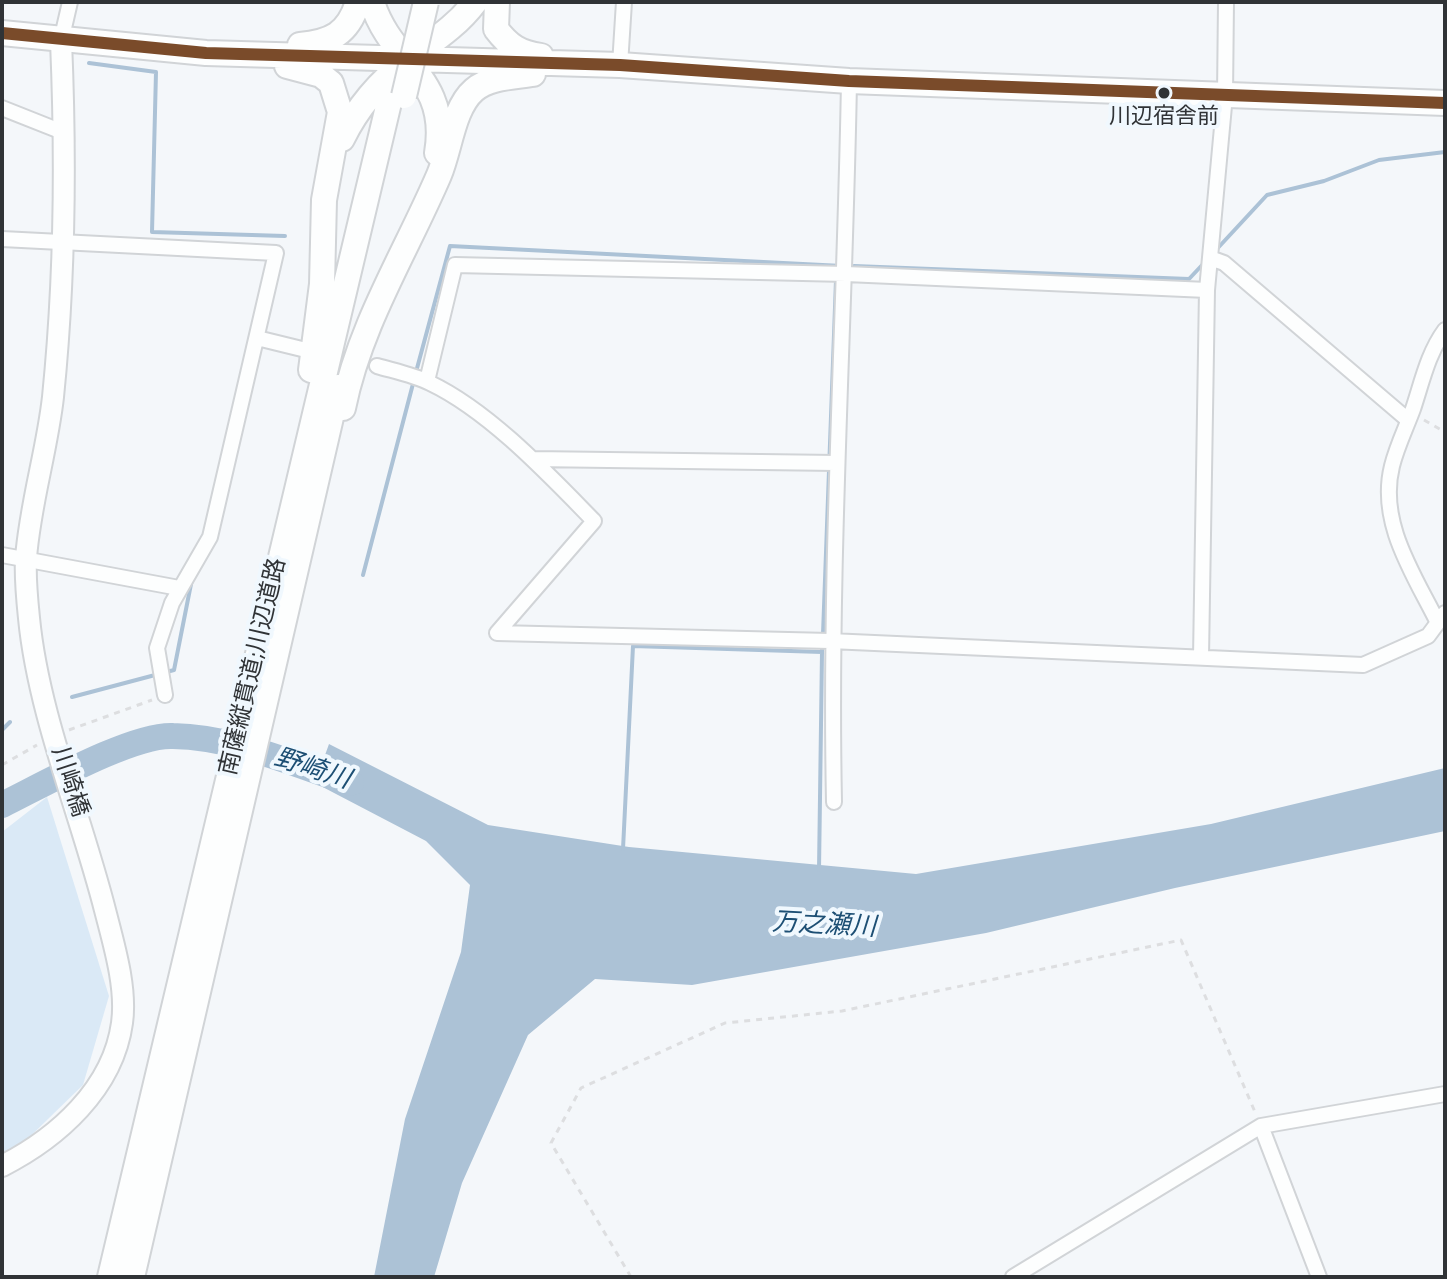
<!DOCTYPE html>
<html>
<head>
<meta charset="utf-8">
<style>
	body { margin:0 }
	#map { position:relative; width:1447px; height:1279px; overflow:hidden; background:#f4f7fa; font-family:"Titillium Web",sans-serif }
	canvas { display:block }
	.frame { position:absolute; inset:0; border:4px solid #303336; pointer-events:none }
</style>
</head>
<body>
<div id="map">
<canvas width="1447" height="1279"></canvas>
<div class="frame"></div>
</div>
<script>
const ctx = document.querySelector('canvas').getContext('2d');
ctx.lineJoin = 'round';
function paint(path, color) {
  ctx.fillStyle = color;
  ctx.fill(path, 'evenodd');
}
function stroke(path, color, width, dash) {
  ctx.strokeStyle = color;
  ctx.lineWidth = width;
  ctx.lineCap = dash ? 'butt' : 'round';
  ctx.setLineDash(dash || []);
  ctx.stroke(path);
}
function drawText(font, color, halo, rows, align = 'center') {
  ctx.font = font + ' "Titillium Web","Noto Sans JP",sans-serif';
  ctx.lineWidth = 8;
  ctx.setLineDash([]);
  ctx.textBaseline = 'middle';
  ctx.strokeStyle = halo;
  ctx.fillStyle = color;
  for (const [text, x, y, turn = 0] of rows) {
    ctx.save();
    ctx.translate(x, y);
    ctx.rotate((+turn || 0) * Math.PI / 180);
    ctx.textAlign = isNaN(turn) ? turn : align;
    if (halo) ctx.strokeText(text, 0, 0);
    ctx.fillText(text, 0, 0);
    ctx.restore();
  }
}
paint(new Path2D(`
	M47,797L109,996L83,1085L10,1156L2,1157V832Z`), '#dae9f6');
paint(new Path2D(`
	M329,744L488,825L629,847L916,874L1211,824L1445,768V831L1175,888L986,933L692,985L595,979L528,1035L462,1183L434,1277H374L405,1119L461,952L470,885L426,841L315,783Z`), '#acc2d6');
stroke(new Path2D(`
	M89,63L156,72L152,232L285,236
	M1216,250L1267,195L1324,181L1379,160L1445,152
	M854,266L1189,279L1204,263
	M416,372L450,246L842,266
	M363,575L414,380
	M823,634L836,280
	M72,697L174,670L192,579
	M2,730L10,722
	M623,849L633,646L822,652V646
	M819,870L822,652`), '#acc2d6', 4);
stroke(new Path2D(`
	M2,805C41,786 132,734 173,736C234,737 293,764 351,783`), '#acc2d6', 26);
const street = new Path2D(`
	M61,41L70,2
	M620,65L624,2
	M2,108L65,133
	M2,239L276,253L210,537L172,603L157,648L165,695
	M1213,259L1224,263L1408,420
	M257,338L310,351
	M377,366C394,371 414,375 430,383C489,411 548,474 594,521L497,633L830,641L1363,665L1428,636L1445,613
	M427,381L455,265L846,274L1207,290
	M533,459L836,463
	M2,555L179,588
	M1437,621C1413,573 1378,522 1392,466C1397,446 1406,428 1413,409C1422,382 1428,353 1445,330
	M1201,657L1207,290L1225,95L1226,2
	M834,802C829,561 845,321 849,81
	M1261,1126L1319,1277
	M1013,1277L1261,1126L1445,1094`);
const secondary = new Path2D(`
	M2,1166C57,1138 113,1089 122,1023C127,988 114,945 105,910C81,816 38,713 29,618C27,599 25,576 26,558C30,504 47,451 53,397C65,279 66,158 61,41`);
const highway = new Path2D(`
	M372,2C391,64 450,77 437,153
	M497,2L496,29C509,46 519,53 541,56
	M2,33L206,53L620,65L849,81L1445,103
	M300,45C331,42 348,34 358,2
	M287,66L321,75L331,83L340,112L324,200L322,284L311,370
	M342,139C357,108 381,80 409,59C433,41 457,26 475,2
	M343,408C360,324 406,252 439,175C450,149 453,108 474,90C489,77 514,77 533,74
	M110,1277L391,94
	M132,1277L338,387`);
stroke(street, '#d1d4d7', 18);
stroke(secondary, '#d1d4d7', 24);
stroke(highway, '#d1d4d7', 28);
stroke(new Path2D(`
	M1424,420L1445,432
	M69,730L152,700
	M2,765L37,745
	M631,1277L551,1143L581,1088L725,1023L842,1011L1181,940L1255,1112`), '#dddee0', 3, [6, 6]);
stroke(street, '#fdfefe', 14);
stroke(secondary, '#fdfefe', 20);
stroke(highway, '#fdfefe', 24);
const highwayBridge = new Path2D(`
	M404,96L426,2`);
stroke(highwayBridge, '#d1d4d7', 28, []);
stroke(highwayBridge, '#fdfefe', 24);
stroke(new Path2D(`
	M2,33L206,53L620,65L849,81L1445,103`), '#7a4b2a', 12);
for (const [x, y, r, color] of [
	[1164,93,7,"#303336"]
]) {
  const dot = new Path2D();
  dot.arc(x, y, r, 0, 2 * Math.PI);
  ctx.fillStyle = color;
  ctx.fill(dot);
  stroke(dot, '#f0f8fe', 3);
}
drawText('22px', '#303336', '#f0f8fe', [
	["川辺宿舎前",1164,118]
]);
drawText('24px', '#303336', '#f0f8fe', [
	["南薩縦貫道;川辺道路",254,667,-77],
	["川崎橋",69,782,72]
]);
drawText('italic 26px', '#1d4f74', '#f0f8fe', [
	["野崎川",312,770,18],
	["万之瀬川",824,926,3]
]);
</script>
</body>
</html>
